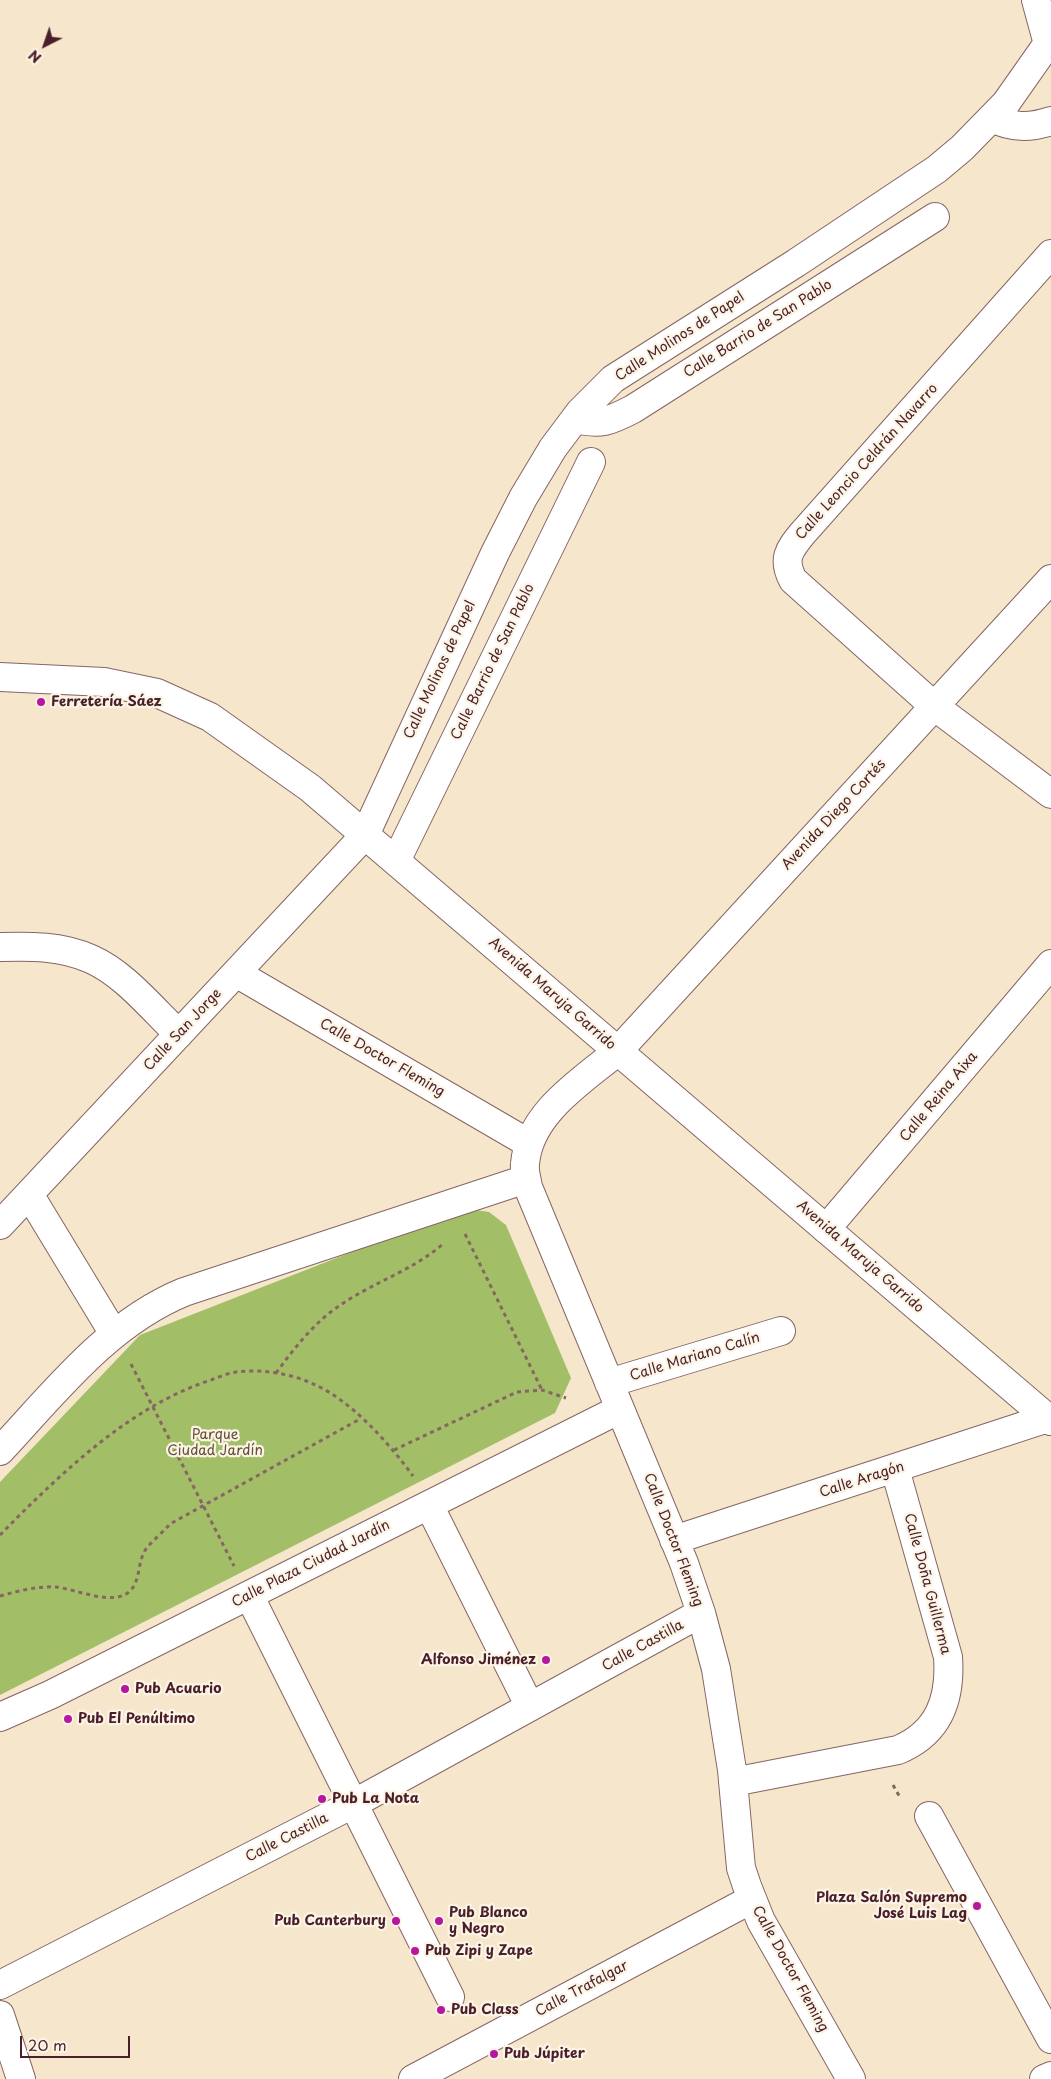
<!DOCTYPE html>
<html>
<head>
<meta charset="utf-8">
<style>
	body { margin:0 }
	#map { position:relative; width:1051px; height:2079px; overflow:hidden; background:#f6e6cc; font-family:"Playpen Sans",sans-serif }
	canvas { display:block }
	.north { position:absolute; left:20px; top:20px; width:50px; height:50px; -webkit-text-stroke:4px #fcf5e5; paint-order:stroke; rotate:221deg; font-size:14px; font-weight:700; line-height:20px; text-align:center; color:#4a1f2b }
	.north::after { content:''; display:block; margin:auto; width:18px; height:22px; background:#4a1f2b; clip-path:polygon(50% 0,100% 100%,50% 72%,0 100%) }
	.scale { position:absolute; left:20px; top:2036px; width:110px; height:22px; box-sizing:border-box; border:2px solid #4a1f2b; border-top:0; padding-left:6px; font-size:15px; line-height:18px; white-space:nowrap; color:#4a1f2b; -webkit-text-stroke:4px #fcf5e5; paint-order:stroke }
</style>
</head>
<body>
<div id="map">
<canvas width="1051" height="2079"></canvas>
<div class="north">N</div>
<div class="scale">20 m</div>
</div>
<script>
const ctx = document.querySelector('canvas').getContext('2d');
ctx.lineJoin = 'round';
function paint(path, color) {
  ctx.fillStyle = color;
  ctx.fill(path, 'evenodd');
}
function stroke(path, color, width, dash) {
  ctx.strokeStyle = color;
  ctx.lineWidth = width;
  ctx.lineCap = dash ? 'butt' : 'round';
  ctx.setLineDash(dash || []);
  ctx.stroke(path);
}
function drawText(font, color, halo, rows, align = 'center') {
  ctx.font = font + ' "Playpen Sans",sans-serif';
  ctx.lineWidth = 4.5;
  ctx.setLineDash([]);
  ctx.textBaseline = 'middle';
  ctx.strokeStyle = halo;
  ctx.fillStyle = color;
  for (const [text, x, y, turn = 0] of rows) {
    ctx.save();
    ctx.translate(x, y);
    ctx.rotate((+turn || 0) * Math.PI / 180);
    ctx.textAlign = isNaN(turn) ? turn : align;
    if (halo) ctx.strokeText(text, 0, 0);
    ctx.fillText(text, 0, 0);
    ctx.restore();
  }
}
paint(new Path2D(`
	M470,1209L489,1212L506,1225L571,1378L555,1413L0,1695V1482L140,1335L436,1219Z`), '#a2bf67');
const street = new Path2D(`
	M1036,0L1048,44
	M992,118C1012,128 1030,128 1051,121
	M1051,254L802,534C789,550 782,559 793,580L934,706L1051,794
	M575,419C601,425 610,421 633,409L935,217
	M396,861L591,462
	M0,947C31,946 62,946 91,959C125,974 152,1009 179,1034
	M236,973L528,1143
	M29,1194L114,1334
	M0,1225L365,835L495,553L523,498L553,448L580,412L613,379L796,263L937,169L962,148L1006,103L1051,39
	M826,1229L1051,964
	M609,1383L781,1331
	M0,1451C55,1392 108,1323 184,1292L526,1179
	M429,1505L530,1707
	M674,1540L1051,1417
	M249,1595L450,1997
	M0,1717L50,1695L620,1409
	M733,1782L898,1750C939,1733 951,1699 948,1657L895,1469
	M929,1816L1051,2039
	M0,1985L353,1804L701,1613
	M0,2015L21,2079
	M413,2079L752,1899
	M851,2079L761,1921L747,1886L741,1868L732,1770L716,1669L701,1613L684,1563L528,1187C527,1180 524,1171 525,1164C529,1113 582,1081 618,1051L1051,579
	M1044,2079L1051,2076`);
const secondary = new Path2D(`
	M0,677L104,682L157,693L210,717L310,788L1051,1421`);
stroke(street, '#866563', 30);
stroke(secondary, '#866563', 30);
stroke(new Path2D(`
	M465,1234L542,1390
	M131,1364L234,1566
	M276,1373C296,1346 316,1320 345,1302C377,1281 415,1269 444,1243
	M394,1450L517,1392L542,1390L566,1398
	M0,1535C59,1475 130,1406 211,1380C219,1377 228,1373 236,1372C260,1369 289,1373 311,1383C349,1398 389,1443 413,1476
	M0,1596C18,1591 37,1586 56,1587C76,1589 114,1607 130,1591C141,1580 137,1562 146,1549C153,1540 163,1532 170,1524L360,1419
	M893,1785L901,1799`), '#866563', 3, [4, 4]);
stroke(street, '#fff', 28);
stroke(secondary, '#fff', 28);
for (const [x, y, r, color] of [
	[41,702,5,"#b5179e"],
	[546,1660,5,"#b5179e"],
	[125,1689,5,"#b5179e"],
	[68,1719,5,"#b5179e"],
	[322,1799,5,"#b5179e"],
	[977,1906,5,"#b5179e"],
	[396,1921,5,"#b5179e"],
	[439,1921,5,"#b5179e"],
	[415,1951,5,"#b5179e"],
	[441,2010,5,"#b5179e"],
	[494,2054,5,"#b5179e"]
]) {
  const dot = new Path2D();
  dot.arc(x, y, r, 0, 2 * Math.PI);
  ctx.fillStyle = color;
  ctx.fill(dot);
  stroke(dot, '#fcf5e5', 2);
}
drawText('14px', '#4a1f2b', '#fcf5e5', [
	["Calle Barrio de San Pablo",758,329,-32],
	["Calle Molinos de Papel",680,337,-33],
	["Calle Leoncio Celdrán Navarro",867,462,-48],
	["Calle Barrio de San Pablo",493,662,-64],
	["Calle Molinos de Papel",440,670,-65],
	["Avenida Diego Cortés",834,815,-47],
	["Avenida Maruja Garrido",552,994,41],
	["Calle San Jorge",183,1030,-47],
	["Calle Doctor Fleming",382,1058,30],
	["Calle Reina Aixa",939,1097,-50],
	["Avenida Maruja Garrido",860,1257,41],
	["Calle Mariano Calín",695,1357,-17],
	["Calle Aragón",862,1480,-18],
	["Calle Doctor Fleming",673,1540,69],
	["Calle Plaza Ciudad Jardín",311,1564,-27],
	["Calle Doña Guillerma",927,1584,75],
	["Calle Castilla",643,1646,-29],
	["Calle Castilla",287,1838,-27],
	["Calle Doctor Fleming",790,1969,61],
	["Calle Trafalgar",582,1989,-28]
]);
drawText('bold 14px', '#4a1f2b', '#fcf5e5', [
	["Ferretería Sáez",51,702],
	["Alfonso Jiménez",536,1660,"right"],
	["Pub Acuario",135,1689],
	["Pub El Penúltimo",78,1719],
	["Pub La Nota",332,1799],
	["Plaza Salón Supremo",967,1898,"right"],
	["José Luis Lag",967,1914,"right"],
	["Pub Blanco",449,1913],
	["y Negro",449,1929],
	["Pub Canterbury",386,1921,"right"],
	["Pub Zipi y Zape",425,1951],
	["Pub Class",451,2010],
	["Pub Júpiter",504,2054]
], 'left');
drawText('14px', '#644f3d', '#fcf5e5', [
	["Parque",215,1435],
	["Ciudad Jardín",215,1451]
]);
</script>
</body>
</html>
